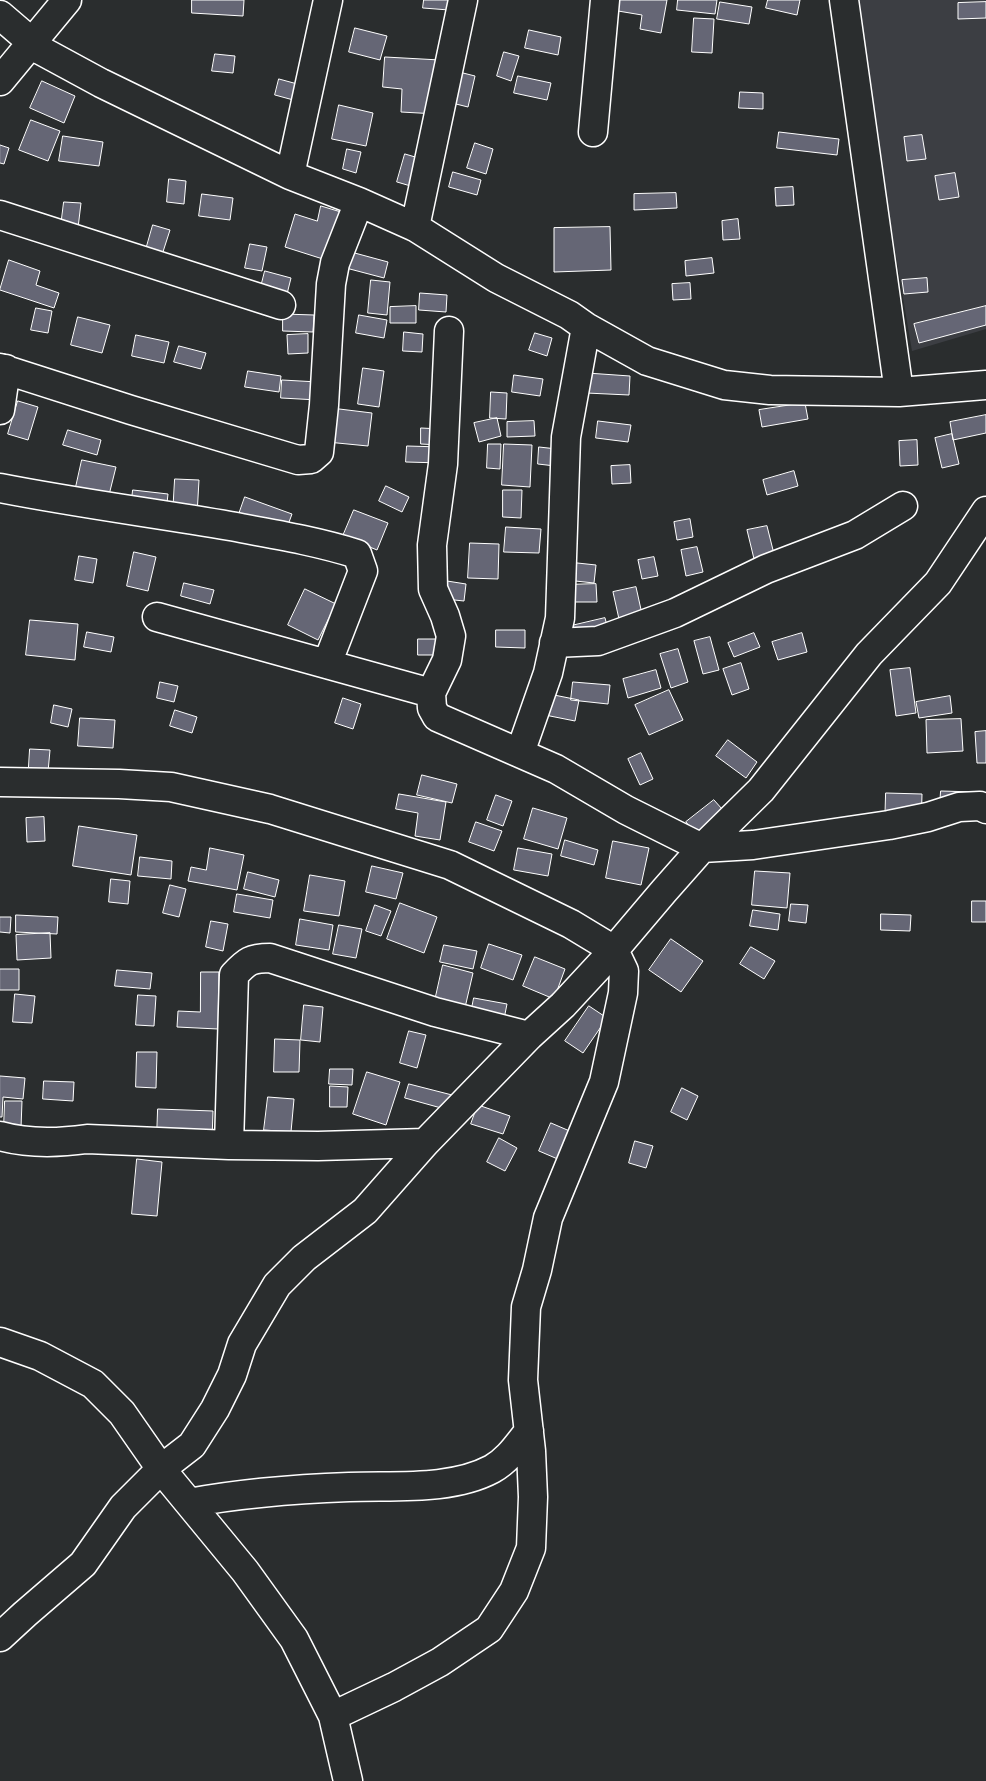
<!DOCTYPE html>
<html>
<head>
<meta charset="utf-8">
<style>
	body { margin:0 }
	canvas { display:block; background:#2a2d2e }
</style>
</head>
<body>
<canvas width="986" height="1781"></canvas>
<script>
const ctx = document.querySelector('canvas').getContext('2d');
ctx.lineJoin = 'round';
function paint(path, color) {
  ctx.fillStyle = color;
  ctx.fill(path, 'evenodd');
}
function stroke(path, color, width, dash) {
  ctx.strokeStyle = color;
  ctx.lineWidth = width;
  ctx.lineCap = dash ? 'butt' : 'round';
  ctx.setLineDash(dash || []);
  ctx.stroke(path);
}
paint(new Path2D(`
	M853,0H986V329L912,351Z`), '#3c3e43');
const building = new Path2D(`
	M192,0H244L243,16L192,13Z
	M424,0H449V10L423,8Z
	M620,0H667L661,33L640,29L642,15L618,11Z
	M678,0H717L715,14L677,10Z
	M768,0H800L797,15L766,8Z
	M720,2L752,7L749,24L717,19Z
	M986,2V18L958,19V3Z
	M694,18L714,19L712,53L692,52Z
	M355,28L387,36L380,60L349,52Z
	M529,30L561,37L558,55L525,48Z
	M504,52L519,56L511,81L497,76Z
	M215,54L235,56L233,73L212,71Z
	M385,57L440,60L437,114L401,112L402,89L383,87Z
	M459,72L475,76L468,107L452,103Z
	M518,76L551,83L547,100L514,93Z
	M279,79L312,88L308,104L275,95Z
	M42,81L75,96L64,123L30,108Z
	M740,92L763,93V109L739,108Z
	M339,105L373,113L366,146L332,139Z
	M31,120L60,131L48,161L19,150Z
	M779,132L839,139L837,155L777,148Z
	M922,135L926,159L907,161L904,137Z
	M63,136L103,142L99,166L59,161Z
	M475,143L493,149L486,174L467,168Z
	M0,145L9,148L4,164L0,163Z
	M347,149L361,152L356,173L343,169Z
	M405,154L422,159L414,187L397,182Z
	M453,172L481,180L477,195L449,187Z
	M955,173L959,197L939,200L935,176Z
	M169,179L186,181L184,204L167,202Z
	M793,187L794,205L776,206L775,188Z
	M676,193L677,208L634,210V194Z
	M202,194L233,198L230,220L199,216Z
	M64,202L81,203L78,228L61,226Z
	M321,206L341,212L326,260L285,247L295,214L317,221Z
	M738,219L740,239L723,240L722,221Z
	M153,225L170,230L161,258L145,253Z
	M610,227L611,270L554,272V228Z
	M250,244L267,247L262,271L245,268Z
	M351,252L388,262L384,278L346,268Z
	M712,258L714,273L686,276L685,261Z
	M9,260L40,271L36,285L59,293L54,308L0,290Z
	M265,271L291,278L287,294L261,287Z
	M927,278L928,292L904,294L902,280Z
	M371,280L390,282L387,315L368,313Z
	M690,283L691,299L673,300L672,284Z
	M420,293L447,295L446,312L419,310Z
	M416,306V323H390V307Z
	M986,306V325L919,343L914,324Z
	M36,308L52,311L48,333L31,330Z
	M283,314L314,315L313,332L283,331Z
	M359,315L387,320L384,338L356,333Z
	M78,317L110,325L102,353L71,345Z
	M404,332L423,334L422,352L403,351Z
	M535,333L552,338L547,356L529,350Z
	M308,334V353L288,354L287,335Z
	M136,335L169,342L164,363L132,356Z
	M179,346L206,353L201,369L174,362Z
	M363,368L384,371L379,407L358,404Z
	M248,371L281,376L279,392L245,387Z
	M587,373L630,376L629,395L586,393Z
	M514,375L543,379L540,396L512,392Z
	M282,380L318,382V400L281,398Z
	M491,392L507,393L506,419L490,418Z
	M18,401L38,407L28,440L8,434Z
	M805,403L808,419L762,427L759,410Z
	M331,408L372,413L368,446L327,442Z
	M986,415V433L953,440L950,422Z
	M497,418L501,436L479,442L474,423Z
	M534,421L535,436L507,437V422Z
	M598,421L631,425L628,442L596,438Z
	M421,428L441,429L440,445L421,444Z
	M68,430L101,440L97,455L63,445Z
	M952,434L959,464L942,468L935,438Z
	M917,440L918,465L900,466L899,441Z
	M488,444H501L500,469L487,468Z
	M504,444L532,445L530,487L502,485Z
	M407,446L442,447V463L406,462Z
	M539,447L557,449L555,466L538,464Z
	M82,460L116,467L109,495L76,487Z
	M630,465L631,483L612,484L611,466Z
	M794,471L798,486L767,495L763,480Z
	M175,479L199,480L197,515L173,514Z
	M386,486L409,497L402,512L379,501Z
	M133,490L168,494L166,512L131,508Z
	M503,490H522L521,518L503,517Z
	M245,497L292,514L285,533L238,517Z
	M354,510L388,523L377,550L343,536Z
	M690,519L693,537L677,540L674,522Z
	M767,526L775,558L755,563L747,530Z
	M506,527L541,529L539,553L504,552Z
	M470,543L499,544L498,579L468,578Z
	M697,547L703,572L686,576L681,550Z
	M134,552L156,557L148,591L127,586Z
	M79,556L97,559L93,583L75,580Z
	M654,557L658,576L642,579L638,560Z
	M568,562L596,565L594,583L566,580Z
	M447,581L466,584L464,601L445,599Z
	M184,583L214,590L210,604L181,596Z
	M596,584L597,602H565V585Z
	M636,587L642,614L619,619L613,592Z
	M305,589L336,604L318,640L288,625Z
	M605,618L609,633L575,641L571,626Z
	M30,620L78,624L75,660L26,655Z
	M496,630H525V648L496,647Z
	M87,632L114,637L111,652L84,647Z
	M754,633L760,647L734,657L728,643Z
	M802,633L807,652L778,660L772,642Z
	M710,637L719,670L703,674L694,641Z
	M418,639H442V655H418Z
	M678,649L688,682L671,688L660,654Z
	M741,663L749,689L732,695L723,669Z
	M910,668L916,713L896,716L890,670Z
	M656,670L661,688L628,698L623,679Z
	M160,682L178,686L174,702L157,698Z
	M573,682L610,685L608,704L571,700Z
	M669,690L683,720L649,735L635,705Z
	M549,694L579,700L575,721L545,715Z
	M950,696L952,713L919,718L916,702Z
	M343,698L361,704L353,729L335,723Z
	M54,705L72,709L68,727L51,723Z
	M175,710L197,717L192,733L170,726Z
	M80,718L115,720L113,748L78,746Z
	M961,719L963,751L927,753L926,720Z
	M986,731V763H977L975,732Z
	M728,740L757,762L746,778L716,756Z
	M30,749L50,750L47,783L28,781Z
	M641,753L653,779L640,785L628,759Z
	M422,775L457,784L452,803L417,795Z
	M941,791L976,792V807L940,805Z
	M886,793L922,794L921,829L885,828Z
	M399,794L446,802L440,840L415,836L418,813L396,809Z
	M496,795L512,801L503,826L487,820Z
	M714,800L730,818L701,841L686,822Z
	M533,808L567,818L558,849L524,839Z
	M44,817L45,841L27,842L26,818Z
	M476,822L502,831L494,851L469,842Z
	M79,826L137,835L131,875L73,866Z
	M565,840L598,850L594,865L561,856Z
	M613,841L649,848L641,885L606,878Z
	M210,848L244,855L237,890L188,881L191,867L206,870Z
	M518,848L552,854L548,876L514,870Z
	M140,857L172,861L171,879L138,876Z
	M372,866L403,873L396,899L366,892Z
	M755,871L790,873L787,908L752,905Z
	M248,872L279,880L275,897L244,889Z
	M310,875L345,881L339,916L304,911Z
	M111,879L130,881L128,904L109,902Z
	M170,885L186,889L179,917L163,913Z
	M237,894L273,900L270,918L234,912Z
	M972,901H986V922H972Z
	M400,903L437,917L424,953L387,939Z
	M791,904L808,905L806,923L789,921Z
	M375,905L391,911L381,936L366,931Z
	M753,910L780,914L778,930L750,926Z
	M881,914L911,915L910,931L881,930Z
	M16,915L58,917L57,934L16,932Z
	M0,917H11L10,933L0,932Z
	M300,919L333,925L329,950L296,945Z
	M211,921L228,924L223,951L206,947Z
	M339,925L362,929L356,958L333,954Z
	M50,933L51,958L17,960L16,935Z
	M671,939L703,961L681,992L649,970Z
	M489,944L522,955L513,980L481,968Z
	M444,945L477,951L473,969L440,962Z
	M751,947L775,961L764,979L740,964Z
	M535,957L565,969L554,999L523,986Z
	M443,965L473,973L464,1012L434,1005Z
	M0,969H19V990H0Z
	M117,970L152,973L150,989L115,986Z
	M201,972H219L218,1029L177,1027L178,1011L200,1012Z
	M15,994L35,996L32,1023L13,1022Z
	M138,995L156,996L154,1026L136,1025Z
	M474,998L507,1004L501,1034L468,1028Z
	M304,1005L323,1007L320,1042L301,1040Z
	M589,1006L607,1018L583,1053L565,1041Z
	M409,1031L426,1035L417,1068L400,1063Z
	M275,1039L300,1040L299,1072H274Z
	M137,1052H157L156,1088L136,1087Z
	M330,1069H353L352,1085L329,1084Z
	M367,1072L400,1082L386,1125L353,1114Z
	M0,1076L25,1078L23,1099L3,1097L2,1117H0Z
	M44,1081L74,1082L73,1101L43,1099Z
	M409,1084L456,1096L452,1111L405,1098Z
	M330,1086L348,1087L347,1107H330Z
	M682,1088L698,1096L687,1120L671,1112Z
	M268,1097L294,1099L291,1132L264,1130Z
	M5,1101H22L21,1128H4Z
	M478,1105L510,1116L503,1134L471,1124Z
	M158,1109L213,1111L212,1140L157,1138Z
	M551,1123L579,1135L567,1163L539,1151Z
	M499,1138L517,1148L505,1171L487,1162Z
	M635,1141L653,1146L646,1168L629,1163Z
	M137,1159L162,1162L157,1216L132,1214Z`);
paint(building, '#656675');
stroke(building, '#fff', 1);
const minor = new Path2D(`
	M844,0L899,392
	M0,15L42,51L101,83L290,175L359,202L415,227L496,278L569,315L586,327L647,361L724,385L770,390L899,392L986,385
	M0,81L67,0
	M593,132L605,0
	M290,175L328,0
	M0,215L281,305
	M415,227L463,0
	M449,331L443,464L432,545L433,589L445,616L451,636L447,660L431,693L432,708L437,717L556,769L626,810L702,848L753,845L889,825L928,817L959,807L980,806L986,809
	M0,368L131,410L298,460L311,459L319,452L324,405L331,284L335,263L359,202
	M0,410L6,369
	M0,488C76,503 154,513 230,526C273,534 316,541 357,554L363,571L327,664
	M157,617L431,693
	M554,643L598,641L675,613L766,569L855,535L903,506
	M520,753L548,673L560,618L566,437L586,327
	M0,782L119,784L171,787L270,809L450,865L571,924L614,950L624,971L623,993L604,1082L548,1218L537,1270L526,1307L523,1380L531,1451L533,1497L531,1548L514,1591L489,1629L440,1662L394,1687L333,1716
	M0,1136C28,1144 58,1143 87,1139L229,1145
	M425,1143L318,1146L229,1145L234,975C247,961 251,958 270,958L435,1012L529,1036
	M0,1342L40,1356L93,1384L122,1413L161,1469L245,1571L294,1639L333,1716L348,1781
	M189,1503C242,1493 295,1489 349,1487C393,1485 451,1491 492,1469C508,1460 517,1446 529,1431
	M0,1637L25,1614L83,1564L123,1507L161,1469L192,1445L215,1409L232,1375L242,1344L277,1285L304,1258L365,1211L425,1143L529,1036L563,1005L614,950L664,891L702,848L761,790L869,654L938,583L986,511`);
stroke(minor, '#fff', 31);
stroke(minor, '#2a2d2e', 28);
</script>
</body>
</html>
